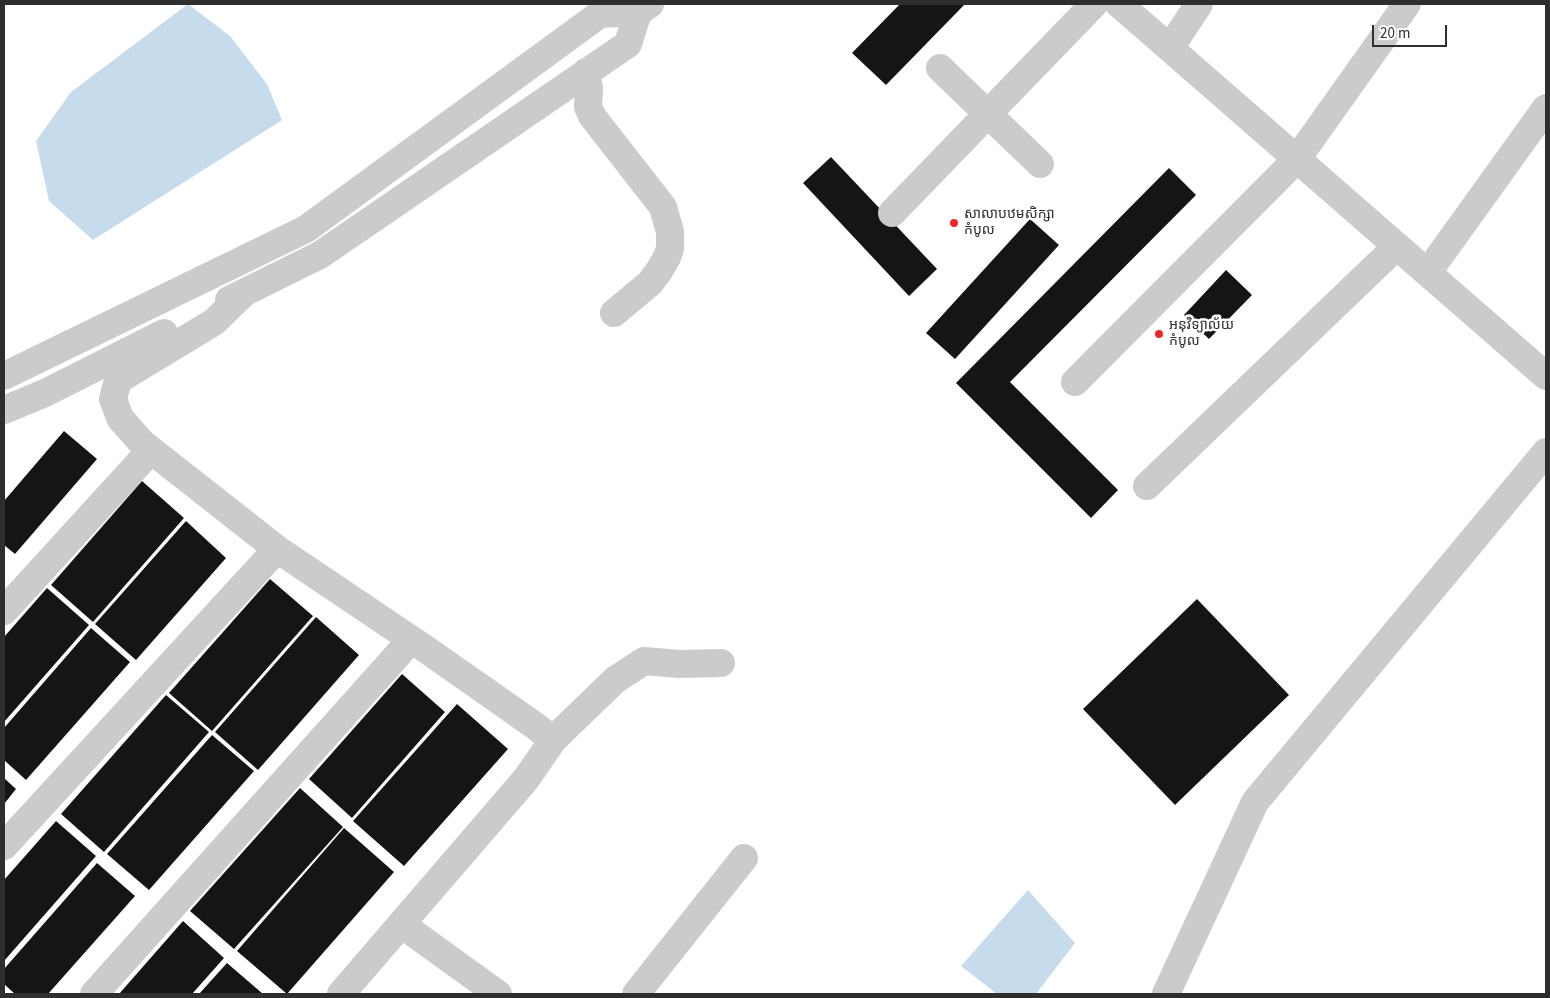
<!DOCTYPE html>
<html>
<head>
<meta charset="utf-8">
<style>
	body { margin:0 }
	#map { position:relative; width:1550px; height:998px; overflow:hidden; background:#fff; font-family:"Source Sans 3",sans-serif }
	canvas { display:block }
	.frame { position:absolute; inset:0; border:5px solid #2e2e2e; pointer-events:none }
	.scale { position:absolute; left:1372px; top:25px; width:75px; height:22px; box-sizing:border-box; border:2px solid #2e2e2e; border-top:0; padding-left:6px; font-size:15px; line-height:18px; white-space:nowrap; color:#2e2e2e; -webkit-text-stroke:4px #fff; paint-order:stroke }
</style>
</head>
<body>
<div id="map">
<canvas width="1550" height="998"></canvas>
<div class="frame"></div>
<div class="scale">20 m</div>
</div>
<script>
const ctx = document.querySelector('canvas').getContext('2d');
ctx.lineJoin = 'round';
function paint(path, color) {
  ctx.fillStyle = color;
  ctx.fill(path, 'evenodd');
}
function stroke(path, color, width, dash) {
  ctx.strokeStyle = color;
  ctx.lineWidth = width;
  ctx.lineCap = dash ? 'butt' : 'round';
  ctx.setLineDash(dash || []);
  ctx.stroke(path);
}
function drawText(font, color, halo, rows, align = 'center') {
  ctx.font = font + ' "Source Sans 3","Noto Sans Khmer",sans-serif';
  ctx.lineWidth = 5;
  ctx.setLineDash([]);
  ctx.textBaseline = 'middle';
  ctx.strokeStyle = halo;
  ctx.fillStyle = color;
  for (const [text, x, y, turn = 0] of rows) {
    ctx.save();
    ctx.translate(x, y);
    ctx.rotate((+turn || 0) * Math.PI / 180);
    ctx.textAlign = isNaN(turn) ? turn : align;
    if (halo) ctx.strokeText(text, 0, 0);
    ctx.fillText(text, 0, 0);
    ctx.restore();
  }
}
paint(new Path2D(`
	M188,4L230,36L267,84L282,120L93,240L49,201L36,141L71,92Z
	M1028,890L1075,943L1036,994H997L961,966Z`), '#c6dced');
paint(new Path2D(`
	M900,4H965L886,85L852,53Z
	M831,157L937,269L909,296L803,183Z
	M1169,168L1196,195L1010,382L1118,490L1091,518L956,383Z
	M1030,219L1059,245L955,359L926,333Z
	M1226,270L1252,295L1209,339L1184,315Z
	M64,431L97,459L15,554L4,545V501Z
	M142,481L184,518L93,622L51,585Z
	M186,521L226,558L136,660L95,624Z
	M270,579L313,616L212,731L169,693Z
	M47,588L89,625L4,722V637Z
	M1197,599L1289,695L1175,805L1083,709Z
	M316,617L359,655L258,770L215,732Z
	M91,628L130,662L26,780L4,760V728Z
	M402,674L445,712L352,818L309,779Z
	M166,695L209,732L104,852L61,814Z
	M457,704L508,749L404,866L353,821Z
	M212,735L254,771L149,890L107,854Z
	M4,778L16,789L4,804Z
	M300,788L343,827L234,949L190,911Z
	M56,821L96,856L4,961V880Z
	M344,828L394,872L287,994L237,951Z
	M97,863L135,896L48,994H15L4,984V969Z
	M183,921L224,958L192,994H119Z
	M227,963L263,994H199Z`), '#151515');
stroke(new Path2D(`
	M1119,4L1546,376
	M1170,48L1199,4
	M940,68L1040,164
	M586,72L589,88L588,107L592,116L663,207L670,232V249L667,257L659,271L650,283L614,313
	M892,213L1094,4
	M1428,272L1546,108
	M245,292L214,322L118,380L113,399L120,418L142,443L277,549L427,650L534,725L553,740L526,779L341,994
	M229,300L320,255L628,44L638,12
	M4,376L306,229L600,14L638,12L650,4
	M1075,382L1297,159L1407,4
	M4,410L45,393L164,333
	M1147,486L1397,246
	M4,611L151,450
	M553,740L615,680L644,661L679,664L721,663
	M4,846L277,549
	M401,924L498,994
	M94,994L411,640
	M636,994L744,858
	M1166,994L1255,802L1546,452`), '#cbcbcb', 28);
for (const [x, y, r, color] of [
	[954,223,5,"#ef262a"],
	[1159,334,5,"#ef262a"]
]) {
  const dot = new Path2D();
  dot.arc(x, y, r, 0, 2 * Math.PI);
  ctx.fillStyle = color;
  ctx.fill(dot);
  stroke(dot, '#fff', 2);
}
drawText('14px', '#2e2e2e', '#fff', [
	["សាលាបឋមសិក្សា",964,215],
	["កំបូល",964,231],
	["អនុវិទ្យាល័យ",1169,326],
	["កំបូល",1169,342]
], 'left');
</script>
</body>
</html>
